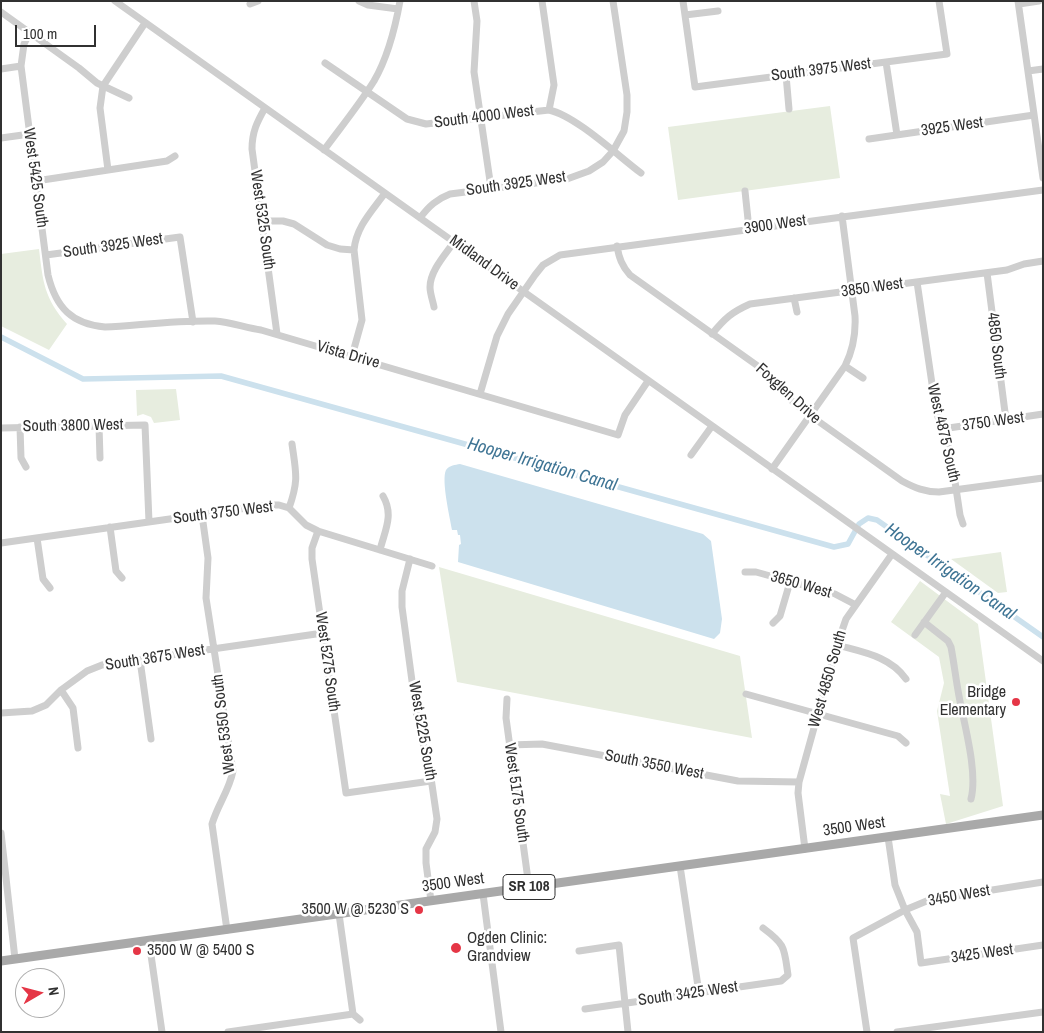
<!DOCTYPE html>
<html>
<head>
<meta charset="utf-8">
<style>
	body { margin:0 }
	#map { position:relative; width:1044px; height:1033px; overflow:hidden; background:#fff; font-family:"Archivo Narrow",sans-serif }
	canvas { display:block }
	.frame { position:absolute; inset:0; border:2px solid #313131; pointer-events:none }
	.north { position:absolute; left:15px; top:968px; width:50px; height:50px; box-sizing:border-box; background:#fff; border:1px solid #adadad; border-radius:50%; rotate:82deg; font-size:14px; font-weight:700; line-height:20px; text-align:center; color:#313131 }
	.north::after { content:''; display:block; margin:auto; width:18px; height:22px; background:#e53646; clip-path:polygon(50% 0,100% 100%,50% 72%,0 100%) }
	.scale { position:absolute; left:15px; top:25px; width:81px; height:22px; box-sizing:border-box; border:2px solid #313131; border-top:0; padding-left:6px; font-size:15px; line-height:18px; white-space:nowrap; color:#313131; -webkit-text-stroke:4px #fff; paint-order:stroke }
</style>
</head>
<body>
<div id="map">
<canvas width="1044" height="1033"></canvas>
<div class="frame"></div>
<div class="north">N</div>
<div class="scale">100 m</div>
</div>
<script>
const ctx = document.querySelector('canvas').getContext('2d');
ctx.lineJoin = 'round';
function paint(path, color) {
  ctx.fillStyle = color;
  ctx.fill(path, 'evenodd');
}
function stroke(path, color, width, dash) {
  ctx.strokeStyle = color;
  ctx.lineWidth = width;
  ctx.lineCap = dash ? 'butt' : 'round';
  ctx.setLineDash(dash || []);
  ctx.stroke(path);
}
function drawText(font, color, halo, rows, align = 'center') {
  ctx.font = font + ' "Archivo Narrow",sans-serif';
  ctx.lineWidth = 5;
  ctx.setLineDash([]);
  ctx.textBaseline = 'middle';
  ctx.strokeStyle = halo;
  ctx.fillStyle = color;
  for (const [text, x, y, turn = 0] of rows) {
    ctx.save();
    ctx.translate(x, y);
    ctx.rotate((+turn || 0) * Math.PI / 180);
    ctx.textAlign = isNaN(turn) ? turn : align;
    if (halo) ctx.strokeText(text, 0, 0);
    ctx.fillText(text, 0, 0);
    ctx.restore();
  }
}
paint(new Path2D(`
	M830,106L840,178L678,200L668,127Z
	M39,249C43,282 44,298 67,324L49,350L1,326V254Z
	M176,389L180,420L154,423L151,417L143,414L137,416L136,390Z
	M1001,552L1007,592L998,593L951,559Z
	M439,567L740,656L752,738L457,682Z
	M920,581L978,624L1003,806L946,824L940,794L950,796L937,711L944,683L939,657L891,622Z`), '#e7eddf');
paint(new Path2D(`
	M460,464L703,534L711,541L722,619L720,633L714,639L458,562L459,545L461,544L460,535H458L457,530H452C450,518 441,480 446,470C450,465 455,465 460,464Z`), '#cce1ed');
stroke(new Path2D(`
	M1,337L83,379L221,376L834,547L848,544L859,524L868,518L877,520L1043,637`), '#cce1ed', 5.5);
stroke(new Path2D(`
	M115,1L1043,661
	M359,1L368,5L398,9
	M474,1L477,21L474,72L491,188
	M542,1L554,85L549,110
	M683,1L695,87L947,54L939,1
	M1018,1L1043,178
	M250,4L258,1
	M1019,4L1039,1
	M1,12L79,68L97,83L129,98
	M685,15L718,11
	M30,32L24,44L21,66L48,275C56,308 72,324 105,327C141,325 179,320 215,321C231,322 246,328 261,330L618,435L625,415L648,381
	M886,62L897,135
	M325,63L407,119L426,124L549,110C576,116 617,155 641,173
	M1,69L21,66
	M1028,71L1043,69
	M786,75L789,109
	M265,108C257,122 252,132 252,149L277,334
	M1,138L30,134
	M869,139L1034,115
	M324,150C341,127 359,105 374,81C388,57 395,29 400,1
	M108,170L100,108L103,86L145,23
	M36,181L167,161L175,156
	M745,191L749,229
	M420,218C429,206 437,199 450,194L567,179L589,171L603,162L613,151L624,131L627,112V95L613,1
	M262,221H283L294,224L327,245L340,249L354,250
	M617,246C619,258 622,266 630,275L762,369L776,381L793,402L804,411L902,481C915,488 925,492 939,492L1043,478
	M46,255L180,237L193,322
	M987,273L1006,420
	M917,282L936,411L951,455L960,515L963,524
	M794,298L797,312
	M434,307C433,301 430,294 430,287C430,271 445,255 454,242
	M712,334C725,318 732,312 750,304L1007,270L1024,264L1043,261
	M352,356L362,320L354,250C356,227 372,211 385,193
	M845,366L863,378
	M480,394L497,336L508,314L535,275L543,265L560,255L1043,190
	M99,426L100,458
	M20,427L21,458L26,467
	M1,428L145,425L149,522
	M942,429L1043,414
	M691,455L712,426
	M772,469L845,366C853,350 856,335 855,316L842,216
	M289,508C299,480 296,473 292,444
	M202,515L208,558L206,598L233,771C229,791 218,804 212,824L227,930
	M110,527L116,571L122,578
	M318,531L312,548V559L346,793L431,781
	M37,538L43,579L50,588
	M1,543L268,505H279L289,508L306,525L318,531L432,566
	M380,550C385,530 394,515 383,496
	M410,559L402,591V607L417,718L430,771L437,819L435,832L426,849V863L431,901
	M745,572H756L835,594L856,605
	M924,622L948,641L951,647C954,663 956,680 959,696C964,724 978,772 971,799
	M773,623L780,616L790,582
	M915,635L946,592
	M837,645C862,652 890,656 906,679
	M140,660L151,739
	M61,690L73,708L78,748
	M746,694L898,736L906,743
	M507,699L506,718L529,887
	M1,713L32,711L46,705L61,690L87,671L102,665L323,633
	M509,745L542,744L738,781L799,782
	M1,833L15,959
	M888,837L895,885L905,910L917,932L921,963L1043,945
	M805,849L798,793L799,782L837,645L846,619L892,554
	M680,866L699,993
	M483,894L501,1032
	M339,914L353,1014
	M149,941L162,1032
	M579,951L619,945L628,1032
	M585,1009L781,981L788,975C784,948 786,945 763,928
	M353,1014L360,1020
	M228,1032L353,1014
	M867,1032L853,938L905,910L929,900L1043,882
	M897,1032L1043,1012`), '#cecece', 7);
stroke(new Path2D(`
	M1,961L1043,815`), '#a9a9a9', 9);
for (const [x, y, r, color] of [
	[1016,702,5,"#e53646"],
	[419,910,5,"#e53646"],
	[456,948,6,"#e53646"],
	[137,951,5,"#e53646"]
]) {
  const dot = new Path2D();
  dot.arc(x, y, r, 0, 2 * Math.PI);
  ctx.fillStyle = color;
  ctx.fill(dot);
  stroke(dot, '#fff', 2);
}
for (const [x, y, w] of [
	[529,887,52]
]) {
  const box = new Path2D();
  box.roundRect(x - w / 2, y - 12.5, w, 25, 4);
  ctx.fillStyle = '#fff';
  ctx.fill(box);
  stroke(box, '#313131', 1);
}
drawText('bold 15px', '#313131', null, [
	["SR 108",529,887]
]);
drawText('16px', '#313131', '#fff', [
	["South 3975 West",821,70,-7],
	["South 4000 West",484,117,-7],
	["3925 West",952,127,-8],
	["West 5425 South",35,178,82],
	["South 3925 West",516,184,-8],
	["West 5325 South",262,220,82],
	["3900 West",775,225,-8],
	["South 3925 West",113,246,-8],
	["Midland Drive",484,263,36],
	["3850 West",872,288,-8],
	["4850 South",996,346,83],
	["Vista Drive",348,355,16],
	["Foxglen Drive",788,394,42],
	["3750 West",993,422,-8],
	["South 3800 West",73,426,-1],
	["West 4875 South",943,433,77],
	["South 3750 West",223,513,-7],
	["3650 West",801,585,16],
	["South 3675 West",155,658,-9],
	["West 5275 South",327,662,82],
	["West 4850 South",828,679,-74],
	["West 5350 South",224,724,-97],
	["West 5225 South",422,731,80],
	["South 3550 West",654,765,11],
	["West 5175 South",516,793,82],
	["3500 West",854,827,-8],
	["3500 West",453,883,-8],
	["3450 West",959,896,-10],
	["3425 West",982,954,-8],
	["South 3425 West",688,994,-8]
]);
drawText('16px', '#313131', '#fff', [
	["Bridge",1006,693],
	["Elementary",1006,711],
	["3500 W @ 5230 S",409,910],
	["Ogden Clinic:",467,939,"left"],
	["Grandview",467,957,"left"],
	["3500 W @ 5400 S",147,951,"left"]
], 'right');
drawText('italic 18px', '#3e7494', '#fff', [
	["Hooper Irrigation Canal",542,465,16],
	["Hooper Irrigation Canal",950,572,35]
]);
</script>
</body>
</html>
